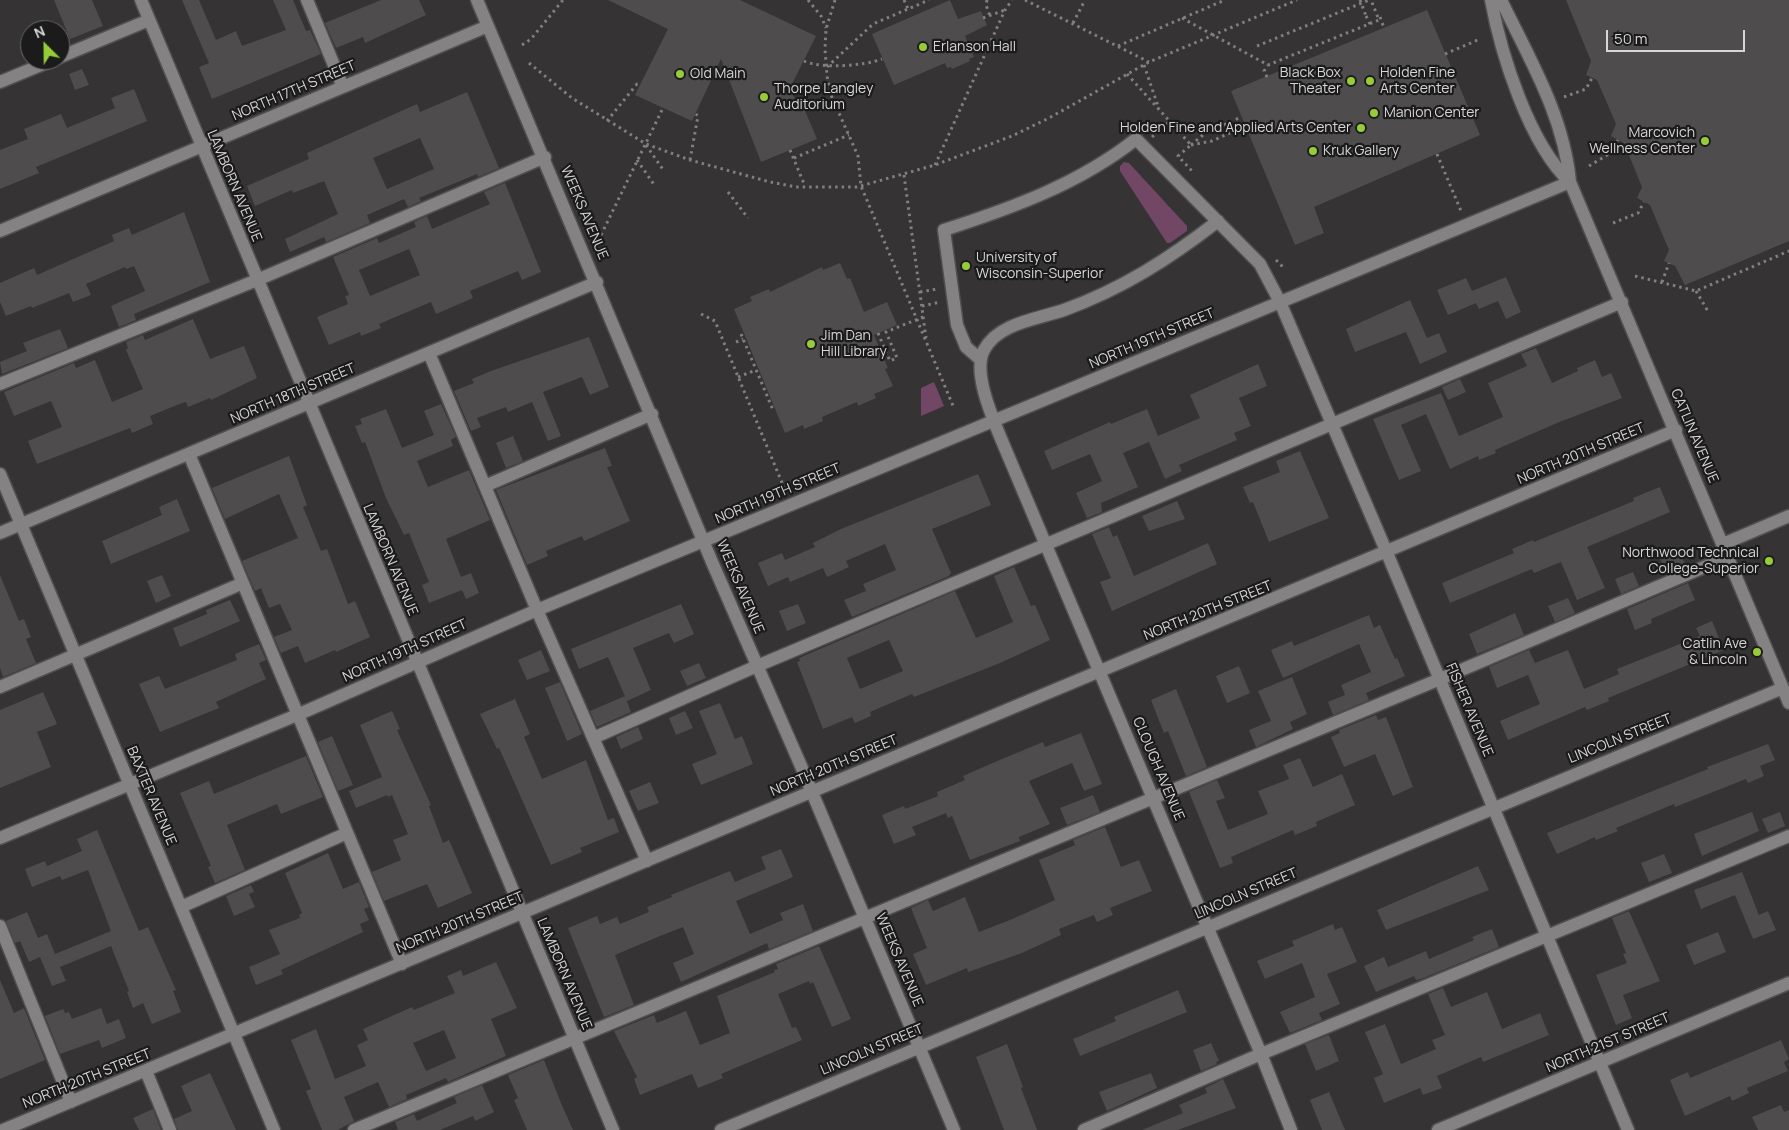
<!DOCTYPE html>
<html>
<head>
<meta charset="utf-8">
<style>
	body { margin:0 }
	#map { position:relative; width:1789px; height:1130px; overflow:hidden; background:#353334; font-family:Manrope,sans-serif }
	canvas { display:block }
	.north { position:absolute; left:20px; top:20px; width:50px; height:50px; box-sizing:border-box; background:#1c1b1c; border:1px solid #676667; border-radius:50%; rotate:337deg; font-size:14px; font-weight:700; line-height:20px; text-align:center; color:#d7d6d7 }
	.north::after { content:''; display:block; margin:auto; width:18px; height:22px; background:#96cc39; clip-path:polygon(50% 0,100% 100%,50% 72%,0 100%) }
	.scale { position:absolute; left:1606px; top:30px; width:139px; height:22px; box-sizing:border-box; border:2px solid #d7d6d7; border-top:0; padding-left:6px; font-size:15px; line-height:18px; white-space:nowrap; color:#d7d6d7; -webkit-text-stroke:4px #1c1b1c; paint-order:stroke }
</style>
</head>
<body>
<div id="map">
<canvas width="1789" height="1130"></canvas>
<div class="north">N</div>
<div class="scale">50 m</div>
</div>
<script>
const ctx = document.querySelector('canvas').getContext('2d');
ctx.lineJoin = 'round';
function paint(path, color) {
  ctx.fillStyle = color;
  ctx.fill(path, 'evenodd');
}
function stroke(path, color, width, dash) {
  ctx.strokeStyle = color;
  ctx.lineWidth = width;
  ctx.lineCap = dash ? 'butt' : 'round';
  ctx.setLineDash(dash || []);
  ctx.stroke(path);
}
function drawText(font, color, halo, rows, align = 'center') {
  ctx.font = font + ' Manrope,sans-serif';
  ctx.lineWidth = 4.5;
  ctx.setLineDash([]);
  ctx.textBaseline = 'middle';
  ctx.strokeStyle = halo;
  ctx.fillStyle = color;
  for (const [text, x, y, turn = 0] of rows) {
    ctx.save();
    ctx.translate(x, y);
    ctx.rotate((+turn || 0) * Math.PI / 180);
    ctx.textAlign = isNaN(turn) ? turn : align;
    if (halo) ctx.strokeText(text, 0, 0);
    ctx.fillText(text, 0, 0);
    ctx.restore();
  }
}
paint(new Path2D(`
	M1124,162L1129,163L1187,226V231L1170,243H1167L1120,171V166Z
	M934,382L944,406L921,416V388Z`), '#714765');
paint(new Path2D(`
	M54,0H92L103,26L70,39Z
	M182,0H199L216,40L236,31L242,46L286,30L273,0H293L306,31L310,30L321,54L212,99L199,67L209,63Z
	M381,0H419L426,15L365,43L363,37L336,48L325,23Z
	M608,0H740L816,36L790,88L799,108L803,106L817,139L761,162L721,59L692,121L635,95L668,29Z
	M950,0L958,19L981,11L987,25L965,36L974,57L969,59L970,61L952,69L951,67L947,68L945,63L894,85L872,34Z
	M1566,0H1789V241L1685,285L1675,266L1664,261L1669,250L1650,205L1637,198L1642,187L1624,143L1611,136L1616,124L1597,80L1586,75L1591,61Z
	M1427,10L1480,135L1314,207L1324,233L1295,245L1231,91Z
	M82,69L89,85L75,90L69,74Z
	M134,89L147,121L36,167L39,173L0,189V150L28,139L24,129L61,114L67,128L115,108L111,98Z
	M467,92L499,168L478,177L477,174L419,198L421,201L408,207L404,199L367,215L370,223L326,242L324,237L290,252L285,239L338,214L324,181L293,193L292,190L255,206L247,186L309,159L307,153L417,104L420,112ZM420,138L434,169L387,189L373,158Z
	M505,183L541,272L522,280L518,271L470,291L473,298L436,314L431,302L379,324L381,328L361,336L360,332L329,345L317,317L348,304L345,296L349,295L333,257L377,238L379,243L416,227L414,222L427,216L432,229L490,204L484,192ZM409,249L420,275L370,296L359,270Z
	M184,212L210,282L134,314L136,320L119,327L111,306L145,291L134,266L126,269L125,267L86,284L91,295L73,302L69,293L32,308L31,306L6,316L0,302V283L34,268L37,275L114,241L112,235L129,228L132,235Z
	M840,263L847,279L850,278L864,312L887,302L897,325L874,335L888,368L885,369L893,386L874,394L876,398L858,406L857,402L822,417L823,421L804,429L803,425L785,433L734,309L752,301L750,297L769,289L770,292L822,267L823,270Z
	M1506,277L1521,312L1506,319L1498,301L1479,309L1476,303L1448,315L1437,290L1466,278L1472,291Z
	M1410,300L1427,338L1439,333L1447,352L1420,364L1406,332L1355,352L1346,329Z
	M193,319L210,359L244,346L257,378L211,400L210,398L188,407L186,402L182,403L150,416L153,424L132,433L130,428L37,464L28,441L62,427L51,401L14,416L4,392L74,363L76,368L95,360L112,402L143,389L126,350L128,348L126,342L143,335L145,340Z
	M60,329L68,348L2,374L0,362L27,351L23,343Z
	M589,337L609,387L590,395L582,377L543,392L561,436L548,441L532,402L508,412L506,407L477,418L481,427L471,431L454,391L474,383L472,379L491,371Z
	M1536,348L1552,383L1578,371L1577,368L1595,360L1602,377L1611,373L1622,398L1557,423L1495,450L1496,453L1479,460L1478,456L1450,469L1426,414L1401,425L1421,471L1399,480L1373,419L1441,393L1459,436L1503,417L1488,383L1527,366L1521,354Z
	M1258,364L1267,386L1239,398L1251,426L1234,433L1237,440L1179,465L1182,471L1165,479L1149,442L1123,453L1138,487L1101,503L1102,512L1087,518L1076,493L1102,481L1090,454L1052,470L1044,451L1110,422L1111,424L1147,409L1158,436L1200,418L1190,395Z
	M1460,379L1466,392L1448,400L1442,387Z
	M441,404L456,437L451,440L453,446L417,461L428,487L469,470L490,520L446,539L461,577L471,573L479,593L466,599L462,590L429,603L422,585L429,582L409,533L404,535L386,498L365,442L362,443L355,426L362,424L360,419L386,409L402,448L434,435L424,411Z
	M513,436L523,461L506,468L496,443Z
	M605,448L612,466L607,467L630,521L584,541L582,536L546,551L548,556L527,565L496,490Z
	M1300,451L1329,518L1269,542L1253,502L1250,503L1243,487L1280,472L1276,461Z
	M289,456L307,505L303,507L321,551L327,549L348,604L355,601L370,637L336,652L335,650L305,663L298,646L281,653L274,637L292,630L280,604L269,608L261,588L255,591L242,561L298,538L279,494L225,519L212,488Z
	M978,474L991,505L932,529L951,573L949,576L852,617L844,600L866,591L863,584L896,570L885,544L846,561L849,567L827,577L823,568L790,582L788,577L768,586L758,563L782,553L785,560L815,547L813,543L841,529Z
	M1660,487L1670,512L1587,547L1605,588L1577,600L1561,562L1534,573L1532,569L1450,603L1442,583L1514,553L1512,549L1533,540L1534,542L1634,501L1633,498Z
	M177,499L190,531L111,564L102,541L162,515L159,507Z
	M1177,501L1185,519L1149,531L1142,516Z
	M1109,527L1113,537L1117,535L1134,576L1208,543L1217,564L1112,611L1100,582L1111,578L1092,534Z
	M1678,548L1686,566L1666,574L1659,556Z
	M1014,567L1031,606L1035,605L1050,640L1000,663L914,697L912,694L870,712L871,716L855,723L852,717L823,729L797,662L800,661L799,658L955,591L976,638L1013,622L994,576ZM889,640L903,671L860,689L847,658Z
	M1633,572L1639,586L1621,594L1615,579Z
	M0,575L19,621L24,619L31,637L26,639L36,663L3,677L0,668Z
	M162,575L171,596L156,603L147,581Z
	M1688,583L1695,600L1651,619L1652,623L1635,630L1627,609Z
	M1568,598L1575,613L1555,622L1548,606Z
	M230,600L240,621L180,647L173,628L207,614L206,610Z
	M681,604L694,634L674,643L669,633L633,648L651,690L627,701L608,657L579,669L571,649Z
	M798,604L806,623L787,631L779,611Z
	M1515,613L1524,635L1477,654L1469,634Z
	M1369,615L1374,628L1380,625L1395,659L1397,658L1405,676L1366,693L1369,700L1333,715L1328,702L1345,695L1341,685L1371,672L1359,644L1283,678L1271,650L1292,641L1294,646Z
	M1712,621L1724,650L1608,698L1609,701L1587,710L1585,707L1508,740L1500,721L1540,704L1528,675L1497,688L1489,667L1529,650L1535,663L1568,650L1584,689L1619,674L1617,669L1700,636L1696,628Z
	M259,644L266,660L259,663L266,679L216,702L219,708L160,732L139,684L159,676L165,689L237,660L235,654Z
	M541,650L550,671L527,680L518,660Z
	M699,663L706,678L687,686L680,671Z
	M1239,666L1250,693L1227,703L1216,676Z
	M1292,677L1307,714L1290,722L1293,729L1256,747L1249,730L1271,721L1258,691Z
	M560,682L582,734L567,741L545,688Z
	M1176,689L1207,767L1186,776L1168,731L1164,733L1151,700Z
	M43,692L57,724L37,732L51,767L0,788V710Z
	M625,696L631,712L597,727L590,711Z
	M515,699L530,734L524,737L542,779L586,760L608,820L614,818L619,832L580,848L582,852L551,865L499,748L497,749L480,714Z
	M720,703L735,739L742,736L753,764L701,785L692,764L717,754L699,711Z
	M392,711L400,729L397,730L431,805L429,806L443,843L449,840L472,893L438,908L427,884L384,901L372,872L401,860L393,840L408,834L392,795L388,797L387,795L356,808L349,791L382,777L360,725Z
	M685,711L693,728L676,735L669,718Z
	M1376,715L1378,720L1386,717L1413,787L1393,796L1375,754L1344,767L1331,737L1340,733L1339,730Z
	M638,727L643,739L621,749L616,737Z
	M1081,733L1102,784L1084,791L1072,763L1029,781L1050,824L1019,837L1020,841L970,860L952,816L948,818L946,813L912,827L916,835L894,844L882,815L904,806L905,809L938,796L937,792L965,780L963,776L995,762L1043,742L1045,747Z
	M332,736L353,785L338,791L318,742Z
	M1768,744L1775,760L1760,766L1764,776L1748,783L1746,779L1675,807L1674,804L1616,828L1618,831L1596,840L1595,837L1557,854L1547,833L1708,769L1707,767Z
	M306,756L323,797L281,814L277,804L227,825L245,870L215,883L208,867L211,866L180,793L209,781L214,794Z
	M1300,758L1313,787L1342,774L1355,805L1316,822L1317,826L1295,835L1293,830L1231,857L1233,863L1220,868L1189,792L1217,780L1225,798L1216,801L1228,830L1268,814L1258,791L1289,779L1283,765Z
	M650,782L659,803L638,811L629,791Z
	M1093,795L1100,812L1067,825L1060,808Z
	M1752,812L1759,831L1702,856L1694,834Z
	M1780,812L1785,826L1768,833L1762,819Z
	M1105,827L1121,867L1139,860L1152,891L1110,908L1113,915L1097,922L1094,915L1059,929L1061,935L1022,953L968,972L967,968L926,985L913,954L927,948L911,908L928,900L933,911L965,897L979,932L1010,920L1055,900L1039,860L1075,845L1073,840Z
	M97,830L139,931L148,927L176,990L173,991L181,1012L152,1024L143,1003L133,1008L127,992L129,991L111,946L60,967L66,981L52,986L40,957L29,962L20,941L15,943L6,921L27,912L38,938L47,934L55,954L111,931L88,870L62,880L60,876L32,887L25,869L45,861L47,866L82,851L77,839Z
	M781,849L793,877L736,901L750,934L783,920L780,913L803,904L813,931L769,949L767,943L681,982L673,963L694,954L683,927L660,936L615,955L634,1005L604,1017L568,928L597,916L600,924L617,917L620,924L649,912L647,907L672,897L671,895L730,871L735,882L766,869L761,857Z
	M328,853L343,889L359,882L369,907L364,909L369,920L360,924L363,932L281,970L283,974L256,985L249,967L280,954L269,930L300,918L299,915L302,913L285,873Z
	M1664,854L1672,873L1649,882L1641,863Z
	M1478,866L1489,890L1386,930L1377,910Z
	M1742,872L1759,915L1768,911L1776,930L1753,939L1735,895L1701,909L1694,890Z
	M251,885L254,892L249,894L255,907L234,916L226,896Z
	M1629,911L1660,981L1623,995L1632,1018L1616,1025L1596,975L1627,963L1623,954L1626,953L1612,918Z
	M1333,924L1335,930L1342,927L1357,962L1327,974L1340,1004L1319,1013L1322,1020L1290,1033L1280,1012L1315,997L1302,963L1265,979L1257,961L1294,946L1292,941Z
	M1492,929L1499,947L1421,979L1416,980L1414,976L1376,992L1364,966L1384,957L1388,967L1426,951L1429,959L1474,940L1472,937Z
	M1718,932L1726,952L1694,965L1686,945Z
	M819,946L851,1019L832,1027L813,982L810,984L809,981L778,994L792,1028L796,1027L802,1040L721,1074L723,1078L698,1088L692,1074L640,1095L634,1079L637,1077L614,1031L654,1015L657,1023L686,1011L700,1045L730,1033L717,996L775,972L774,970L778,969L776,964Z
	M496,962L517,1008L491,1019L506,1056L448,1082L446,1078L406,1095L407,1099L389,1107L378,1082L344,1097L354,1121L338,1130H322L306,1091L311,1089L291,1040L316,1029L335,1079L366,1066L357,1045L368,1040L363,1029L412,1007L414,1010L455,993L447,976L461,970L463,976ZM444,1030L456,1058L426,1071L413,1043Z
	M0,980L14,1013L24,1008L45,1060L0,1079Z
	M1443,988L1451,1007L1487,992L1502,1029L1540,1013L1549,1035L1483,1062L1481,1057L1437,1076L1442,1088L1423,1095L1420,1088L1384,1103L1374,1078L1383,1074L1365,1032L1385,1024L1401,1064L1436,1049L1432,1040L1445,1035L1428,994Z
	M1178,990L1187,1012L1080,1056L1073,1039L1116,1021L1114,1017Z
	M101,1008L107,1024L119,1019L126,1038L102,1048L99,1040L60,1054L45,1016L63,1009L65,1013L69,1012L72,1019Z
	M1329,1035L1339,1061L1316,1071L1305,1044Z
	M1781,1040L1789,1059L1784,1062L1788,1071L1747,1088L1749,1093L1732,1101L1730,1096L1685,1116L1670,1080L1688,1072L1690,1078Z
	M1211,1043L1219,1061L1216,1062L1217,1064L1201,1071L1193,1050Z
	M1007,1044L1023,1087L1021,1088L1037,1130H1004L976,1057Z
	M544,1060L561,1103L573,1130H527L514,1100L518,1098L508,1075Z
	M210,1073L236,1130H178L174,1119L192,1111L181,1086Z
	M1151,1073L1157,1088L1107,1111L1099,1092Z
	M1223,1079L1236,1108L1178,1130H1142L1183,1113L1179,1105L1207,1093L1205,1088Z
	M482,1085L494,1112L475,1121L473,1116L440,1130H396L398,1129L395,1122L414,1114L417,1121L457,1103L454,1097Z
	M1329,1092L1345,1130H1322L1310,1100Z
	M1781,1105L1784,1112L1789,1110V1130H1758L1752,1117Z
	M153,1109L161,1130H139L133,1118Z`), '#4f4c4e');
const minor = new Path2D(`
	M141,0L613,1130
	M307,0L343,87
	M477,0L712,562L801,766L954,1130
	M1491,0C1501,54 1529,144 1570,182
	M1501,0C1529,58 1564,116 1570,182L1789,703
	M60,57L149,20
	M0,82L53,60
	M1218,221C1169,259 1122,289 1064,310C1038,319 998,323 984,350C972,372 993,419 1002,441L1261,1054L1291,1130
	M0,231L488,26
	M429,353L537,610L647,861
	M981,360L966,347L957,325L944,230C1012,208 1079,184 1136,139L1260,264L1280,302L1387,553L1628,1130
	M0,384L257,280L545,157
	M189,454L402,964
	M0,474L274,1130
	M485,486L652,414
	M0,533L597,282
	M1723,544L1789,516
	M0,687L243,583
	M593,738L757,666L1622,302
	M0,838L297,715L537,610L1570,182
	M181,907L347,833
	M0,926L71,1102
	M146,1071L170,1130
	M3,1130L1676,430
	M354,1130L1440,679L1728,557
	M721,1130L1783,688
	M1084,1130L1261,1054L1789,836
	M1438,1130L1789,983`);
stroke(minor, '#514f50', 15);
stroke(new Path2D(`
	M808,0L821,16L826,28
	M835,0L826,29L825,49L827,76L831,95L858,156L861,186L954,408
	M904,0L908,9
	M987,0L986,5L990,16
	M1025,0L1149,62
	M1366,16L1370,24
	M1380,17L1384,28
	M983,18L1005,10
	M1182,18L1268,65L1379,20L1371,0
	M1073,23L1085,0
	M522,45L531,39L563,0
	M1118,46L1225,0
	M1257,46L1369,0
	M1445,54L1480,39
	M529,63L572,98L646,144L690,160L770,182L796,187H857L935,165L1012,136L1049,118L1149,62L1297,0
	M1144,65L1159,109
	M827,67L873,24L929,0
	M1127,74L1191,145L1178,156L1194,173
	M1267,77L1264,71L1268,65
	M1564,97L1586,89L1592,78
	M607,121L637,84L640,85
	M1152,137L1170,121
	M646,145L664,171
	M1191,145L1204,134L1241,117
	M1191,145L1212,141L1230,133
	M790,150L805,186
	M1437,154L1461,211
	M794,158L849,135
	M637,160L655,186
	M690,160L698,116L696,114
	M935,165L1005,10L1012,0
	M1589,166L1612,152L1618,140
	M904,175L926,338
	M728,192L748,218
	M1613,223L1638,213L1644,202
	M601,235L663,108
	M1276,260L1285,269
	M1635,276L1696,291L1789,251
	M1662,282L1669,263
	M1696,291L1709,313
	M920,292L937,289
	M922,306L941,302
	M701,314L715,321L785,490
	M878,333L890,361L897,358L886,332L923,317
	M741,334L773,410
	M736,342L743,339
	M738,377L756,370`), '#817f80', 3, [2.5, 4]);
stroke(minor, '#858284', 12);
stroke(new Path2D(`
	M1360,0L1366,16
	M804,61C821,69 864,66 882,59`), '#817f80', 3, [2.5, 4]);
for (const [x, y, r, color] of [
	[923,47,5,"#96cc39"],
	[680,74,5,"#96cc39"],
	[1351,81,5,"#96cc39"],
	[1370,81,5,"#96cc39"],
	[764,97,5,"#96cc39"],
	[1374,113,5,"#96cc39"],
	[1361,128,5,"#96cc39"],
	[1705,141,5,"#96cc39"],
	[1313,151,5,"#96cc39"],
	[966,266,5,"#96cc39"],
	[811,344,5,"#96cc39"],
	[1769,561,5,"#96cc39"],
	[1757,652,5,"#96cc39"]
]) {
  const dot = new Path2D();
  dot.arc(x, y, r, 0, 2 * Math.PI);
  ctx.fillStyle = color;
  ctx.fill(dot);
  stroke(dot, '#1c1b1c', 2);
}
drawText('14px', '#d7d6d7', '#1c1b1c', [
	["Erlanson Hall",933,47],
	["Black Box",1341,73,"right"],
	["Theater",1341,89,"right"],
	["Holden Fine",1380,73],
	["Arts Center",1380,89],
	["Old Main",690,74],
	["Thorpe Langley",774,89],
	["Auditorium",774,105],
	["Manion Center",1384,113],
	["Holden Fine and Applied Arts Center",1351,128,"right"],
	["Marcovich",1695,133,"right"],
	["Wellness Center",1695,149,"right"],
	["Kruk Gallery",1323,151],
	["University of",976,258],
	["Wisconsin-Superior",976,274],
	["Jim Dan",821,336],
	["Hill Library",821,352],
	["Northwood Technical",1759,553,"right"],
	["College-Superior",1759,569,"right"],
	["Catlin Ave",1747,644,"right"],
	["& Lincoln",1747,660,"right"]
], 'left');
drawText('14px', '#d7d6d7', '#1c1b1c', [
	["NORTH 17TH STREET",294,91,-23],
	["LAMBORN AVENUE",234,186,67],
	["WEEKS AVENUE",584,213,67],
	["NORTH 19TH STREET",1152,339,-23],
	["NORTH 18TH STREET",293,394,-23],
	["CATLIN AVENUE",1694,436,67],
	["NORTH 20TH STREET",1581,454,-23],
	["NORTH 19TH STREET",778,494,-23],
	["LAMBORN AVENUE",390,560,67],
	["WEEKS AVENUE",740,587,67],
	["NORTH 20TH STREET",1208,611,-22],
	["NORTH 19TH STREET",405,651,-24],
	["FISHER AVENUE",1469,710,67],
	["LINCOLN STREET",1620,739,-22],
	["NORTH 20TH STREET",834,766,-23],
	["CLOUGH AVENUE",1158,769,67],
	["BAXTER AVENUE",151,796,67],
	["LINCOLN STREET",1246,894,-23],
	["NORTH 20TH STREET",460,923,-23],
	["WEEKS AVENUE",899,960,67],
	["LAMBORN AVENUE",564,974,67],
	["NORTH 21ST STREET",1608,1043,-23],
	["LINCOLN STREET",872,1050,-23],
	["NORTH 20TH STREET",87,1079,-22]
]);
</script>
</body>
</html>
